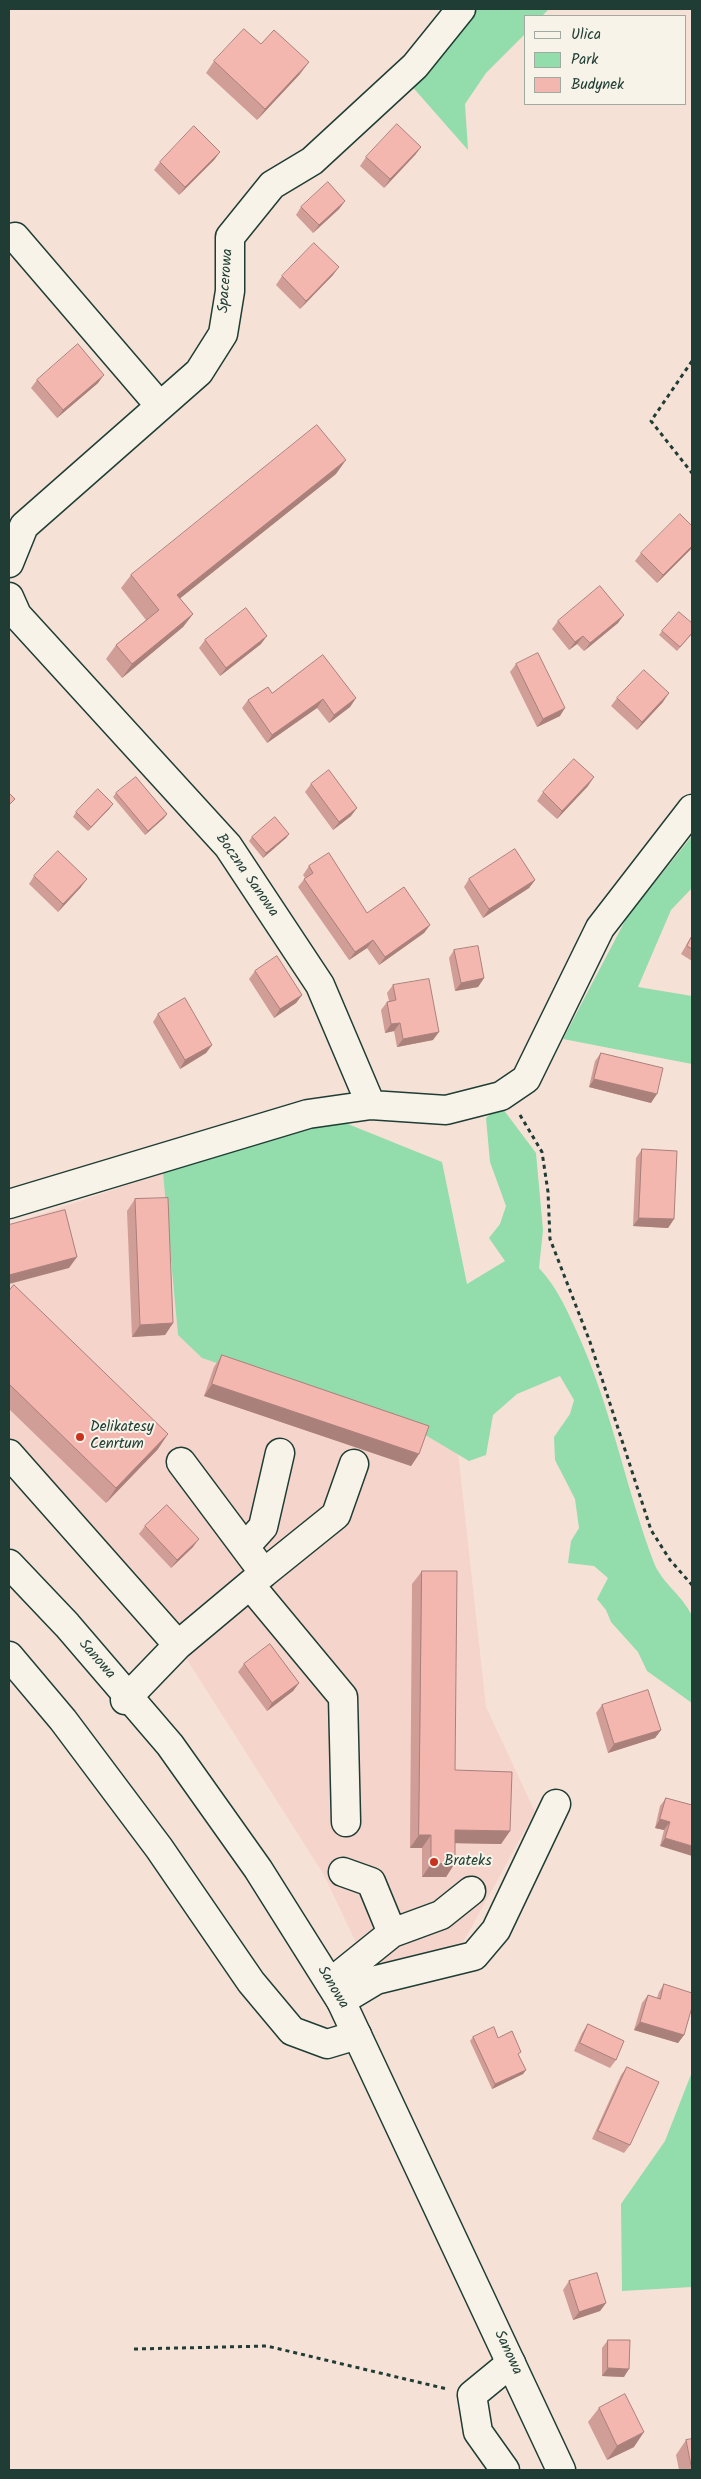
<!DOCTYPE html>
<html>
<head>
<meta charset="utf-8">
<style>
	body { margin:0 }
	#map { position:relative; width:701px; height:2479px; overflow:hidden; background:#f6e1d7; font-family:Kalam,sans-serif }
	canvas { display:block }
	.frame { position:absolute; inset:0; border:10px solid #1f3d34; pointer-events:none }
	.legend { position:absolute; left:524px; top:15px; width:162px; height:90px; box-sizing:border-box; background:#f7f3e8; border:1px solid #a1aaa0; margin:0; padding:6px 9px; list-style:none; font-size:15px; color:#1f3d34 }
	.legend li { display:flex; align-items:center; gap:10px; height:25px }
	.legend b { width:25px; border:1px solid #a1aaa0 }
</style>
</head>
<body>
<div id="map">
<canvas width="701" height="2479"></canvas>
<div class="frame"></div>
<ul class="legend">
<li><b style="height:6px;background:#f7f3e8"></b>Ulica</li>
<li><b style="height:14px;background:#93dcac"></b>Park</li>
<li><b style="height:14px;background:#f3b7b0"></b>Budynek</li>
</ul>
</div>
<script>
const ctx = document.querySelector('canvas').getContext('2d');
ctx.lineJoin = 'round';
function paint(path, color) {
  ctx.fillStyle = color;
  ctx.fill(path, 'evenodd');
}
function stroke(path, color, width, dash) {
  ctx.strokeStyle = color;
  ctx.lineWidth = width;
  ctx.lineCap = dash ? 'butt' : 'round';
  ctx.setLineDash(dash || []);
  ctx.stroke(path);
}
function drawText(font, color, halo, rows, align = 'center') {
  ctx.font = font + ' Kalam,sans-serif';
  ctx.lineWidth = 4;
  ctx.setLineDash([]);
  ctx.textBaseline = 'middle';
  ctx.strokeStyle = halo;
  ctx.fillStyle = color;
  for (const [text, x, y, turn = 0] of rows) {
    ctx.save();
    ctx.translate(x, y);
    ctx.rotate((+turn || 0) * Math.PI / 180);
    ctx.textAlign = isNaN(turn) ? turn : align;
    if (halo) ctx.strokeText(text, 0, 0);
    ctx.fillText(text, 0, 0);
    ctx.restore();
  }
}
paint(new Path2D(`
	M163,1173L178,1335L202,1358L422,1433L458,1452L486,1707L535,1812L460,1948L370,1972L324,1875L158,1614L9,1462V1225Z`), '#f5d4cb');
paint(new Path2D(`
	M472,9H549L542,16H525V34L486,73L465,104L468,150L409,83Z
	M692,836V888L671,910L638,987L692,996V1064L563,1039L627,917Z
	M500,1105L536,1153L543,1230L539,1268C556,1286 566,1308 576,1330C611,1405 625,1486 654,1563C662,1583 683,1596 692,1616C695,1625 692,1688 692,1703L647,1671L638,1652L611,1622L606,1610L597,1599L608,1578L594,1566L568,1563L571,1541L579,1528L575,1499L555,1460L554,1437L570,1414L574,1400L560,1376L517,1394L493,1415L486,1455L469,1461L422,1433L202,1358L178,1335L163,1173L338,1120L442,1162L467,1284L505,1261L489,1238L500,1224L506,1206L490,1162L486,1118Z
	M692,2072V2287L622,2291L621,2204L665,2141Z`), '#93dcac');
const minor = new Path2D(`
	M15,237L160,406
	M9,563L24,526L199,372L223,334L230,291V237L272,185L312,161L415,66L461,9
	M9,597L17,615L228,846L320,985L371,1105
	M9,1204L308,1114L371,1105L446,1110L501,1096L526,1079L600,928L692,809
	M9,1454L178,1645L125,1700
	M245,1547L263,1527L280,1453
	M264,1573L336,1515L354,1464
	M250,1585L343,1697L346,1822
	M178,1645L264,1573L181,1462
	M9,1656L63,1720L159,1848L251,1982L292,2031L327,2044L357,2035
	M343,1872L371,1882L392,1933
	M330,1983L392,1933L441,1915L471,1891
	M341,2001L376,1980L474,1956L496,1930L556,1804
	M505,2470L478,2432L472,2395L511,2363`);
const major = new Path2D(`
	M9,1564L67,1625L170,1745L258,1869L341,2001L561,2470`);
stroke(minor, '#1f3d34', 31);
stroke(major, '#1f3d34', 31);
stroke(new Path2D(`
	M692,361L651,421L692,473
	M520,1115L542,1152L548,1192L550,1239L590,1342L651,1530L670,1560L692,1585
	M134,2349L267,2346L447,2389`), '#1f3d34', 3, [4, 4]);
stroke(minor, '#f7f3e8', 28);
stroke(major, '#f7f3e8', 28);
paint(new Path2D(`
	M214,61L300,74L257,120L206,73Z
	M421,147L415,155L384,188L360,166L366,157Z
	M220,152L214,160L179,195L154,170L160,162Z
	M345,201L339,209L313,233L296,215L301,207Z
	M333,275L300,309L276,285L282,276Z
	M37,380L98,383L57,418L31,388Z
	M336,474L180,598L193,614L183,627L122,678L106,659L116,645L146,620L121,588L131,575Z
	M692,526V548L657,583L635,561L641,553Z
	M558,621L618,623L584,651L577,644L569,650L552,629Z
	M662,631L692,634L677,651L659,635Z
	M205,640L261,644L220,676L199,648Z
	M516,664L560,716L537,727L510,672Z
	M272,693L356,698L350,707L329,723L317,708L267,743L242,708L248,700Z
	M617,698L663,702L637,730L611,706Z
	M311,784L351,816L333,830L305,792Z
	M588,786L557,819L537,801L543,792Z
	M116,793L167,814L164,818L145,835L113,797Z
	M110,808L88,831L73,817L76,812Z
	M289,834L286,838L263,858L249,841L252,837Z
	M309,866L367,913L430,925L424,933L379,965L367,948L349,960L298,887L305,878L303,875Z
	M34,876L81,887L58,912L29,884Z
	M469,879L535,880L529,888L483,918L464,887Z
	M692,935V961L681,954Z
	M454,950L484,978L478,987L455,991L449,958Z
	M255,971L302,995L296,1003L274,1018L249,979Z
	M393,985L433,1040L397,1047L394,1031L385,1033L381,1010L387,1002L389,1001L387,993Z
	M158,1014L212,1045L206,1053L180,1069L153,1022Z
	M601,1053L651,1103L589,1087L595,1061Z
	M642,1149L674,1219L668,1228L633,1226L636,1158Z
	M135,1199L173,1323L165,1335L132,1337L127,1211Z
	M9,1291L158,1449L106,1503L9,1409Z
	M222,1355L419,1454L411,1466L204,1396L214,1367Z
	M145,1526L193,1547L171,1568L139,1534Z
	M422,1571L455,1770L510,1831L501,1844L455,1843V1863L446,1877H422V1848H410L412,1584Z
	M244,1664L299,1683L293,1691L267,1711L238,1672Z
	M602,1705L661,1730L655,1738L608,1753L596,1713Z
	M666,1798L692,1805L660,1846L664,1830L655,1828L660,1806Z
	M664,1984L684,2035L678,2043L634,2030L642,2003L648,1995L657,1998L659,1992Z
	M588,2024L616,2060L610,2068L574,2051L582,2033Z
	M473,2037L519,2056L526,2070L523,2074L492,2089L470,2041Z
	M627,2067L630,2145L624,2153L592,2139L621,2075Z
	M569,2281L606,2303L600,2311L573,2320L563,2290Z
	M608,2340L624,2377L602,2376V2348Z
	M599,2408L634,2447L607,2460L588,2422Z
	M686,2440L692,2470H679L676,2455Z`), '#d19d97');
paint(new Path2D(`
	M309,62L300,74L257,120L265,109Z
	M421,147L415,155L384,188L390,179Z
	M220,152L214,160L179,195L185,187Z
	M345,201L339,209L313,233L319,225Z
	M339,267L333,275L300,309L306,301Z
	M104,375L98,383L57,418L63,410Z
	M346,460L336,474L168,608L177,595Z
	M692,546V548L657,583L663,575Z
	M193,614L183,627L122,678L132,664Z
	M624,615L618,623L584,651L590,643Z
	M267,636L261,644L220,676L226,668Z
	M583,636L577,644L569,650L575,642Z
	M669,693L663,702L637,730L642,722Z
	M356,698L350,707L329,723L334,715Z
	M323,699L317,708L267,743L272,735Z
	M565,708L560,716L537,727L543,719Z
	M594,777L588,786L557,819L562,811Z
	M113,804L110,808L88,831L91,827Z
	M357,808L351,816L333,830L339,822Z
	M167,814L164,818L145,835L148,831Z
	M289,834L286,838L263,858L266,853Z
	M87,879L81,887L58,912L63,904Z
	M535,880L529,888L483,918L489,909Z
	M430,925L424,933L379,965L385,957Z
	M373,940L367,948L349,960L355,952Z
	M484,978L478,987L455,991L461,983Z
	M302,995L296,1003L274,1018L280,1009Z
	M400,1023L394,1031L385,1033L391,1024Z
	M439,1032L433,1040L397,1047L403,1039Z
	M212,1045L206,1053L180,1069L185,1060Z
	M594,1079L657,1094L651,1103L589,1087Z
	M639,1218L674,1219L668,1228L633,1226Z
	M77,1257L69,1268L9,1284V1275Z
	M173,1323L165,1335L132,1337L140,1325Z
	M212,1384L419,1454L411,1466L204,1396Z
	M168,1434L158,1449L106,1503L116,1488Z
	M199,1539L193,1547L171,1568L177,1560Z
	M299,1683L293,1691L267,1711L272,1703Z
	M661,1730L655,1738L608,1753L614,1744Z
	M660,1819L670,1822L664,1830L655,1828Z
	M455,1830L510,1831L501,1844L446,1843Z
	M419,1835H431L422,1848H410Z
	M665,1838L692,1846V1856L660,1846Z
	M455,1863L446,1877H422L431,1864Z
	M640,2022L684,2035L678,2043L634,2030Z
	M526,2070L523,2074L492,2089L495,2084Z
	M606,2303L600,2311L573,2320L579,2312Z
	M608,2368L629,2369L624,2377L602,2376Z
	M644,2432L634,2447L607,2460L617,2446Z`), '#aa807b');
const building = new Path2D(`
	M244,29L261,44L274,30L309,62L265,109L214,61Z
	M397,124L421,147L390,179L366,157Z
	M194,126L220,152L185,187L160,162Z
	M328,182L345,201L319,225L301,207Z
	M314,243L339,267L306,301L282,276Z
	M78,344L104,375L63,410L37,380Z
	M317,425L346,460L177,595L193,614L132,664L116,645L159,610L131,575Z
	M680,514L692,526V546L663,575L641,553Z
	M600,586L624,615L590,643L583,636L575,642L558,621Z
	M246,608L267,636L226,668L205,640Z
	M679,612L692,623V633L680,647L662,631Z
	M538,653L565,708L543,719L516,664Z
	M323,655L356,698L334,715L323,699L272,735L248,700L268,687L272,693Z
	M644,670L669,693L642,722L617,698Z
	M574,759L594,777L562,811L543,792Z
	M329,770L357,808L339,822L311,784Z
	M136,777L167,814L148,831L116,793Z
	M98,789L113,804L91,827L76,812Z
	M9,793L15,799L9,805Z
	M275,817L289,834L266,853L252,837Z
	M515,849L535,880L489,909L469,879Z
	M58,851L87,879L63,904L34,876Z
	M329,853L367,913L404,887L430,925L385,957L373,940L355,952L304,879L313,873L309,866Z
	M692,936V949L687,946Z
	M478,946L484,978L461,983L454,950Z
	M277,956L302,995L280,1009L255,971Z
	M429,979L439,1032L403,1039L400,1023L391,1024L387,1002L396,1000L393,985Z
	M185,998L212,1045L185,1060L158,1014Z
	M601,1053L663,1068L657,1094L594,1079Z
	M642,1149L677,1151L674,1219L639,1218Z
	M168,1198L173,1323L140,1325L135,1199Z
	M65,1210L77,1257L9,1275V1225Z
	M14,1285L168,1434L116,1488L9,1384V1291Z
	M222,1355L429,1426L419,1454L212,1384Z
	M167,1505L199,1539L177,1560L145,1526Z
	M422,1571H457L455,1770L512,1772L510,1831L455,1830V1863L431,1864V1835H419Z
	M270,1644L299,1683L272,1703L244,1664Z
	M648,1690L661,1730L614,1744L602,1705Z
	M666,1798L692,1805V1846L665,1838L670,1822L660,1819Z
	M664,1984L692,1993V2007L684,2035L640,2022L648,1995L660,1999Z
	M588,2024L624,2041L616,2060L580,2043Z
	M494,2027L498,2038L512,2031L521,2052L518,2054L526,2070L495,2084L473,2037Z
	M627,2067L659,2082L630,2145L598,2131Z
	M597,2273L606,2303L579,2312L569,2281Z
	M608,2340H630L629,2369L608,2368Z
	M625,2394L644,2432L617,2446L599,2408Z
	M692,2439V2470L686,2440Z`);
paint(building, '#f3b7b0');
stroke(building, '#aa807b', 1);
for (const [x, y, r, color] of [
	[80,1437,5,"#c8321e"],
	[434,1862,5,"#c8321e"]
]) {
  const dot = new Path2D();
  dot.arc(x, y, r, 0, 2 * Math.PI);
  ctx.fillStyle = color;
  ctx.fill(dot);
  stroke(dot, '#f7f3e8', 2);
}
drawText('15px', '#1f3d34', '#f7f3e8', [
	["Spacerowa",227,281,-86],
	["Boczna Sanowa",246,876,55],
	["Sanowa",96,1660,49],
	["Sanowa",332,1988,59],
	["Sanowa",507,2353,65]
]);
drawText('15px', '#1f3d34', '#f7f3e8', [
	["Delikatesy",90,1428],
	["Cenrtum",90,1445],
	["Brateks",444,1862]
], 'left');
</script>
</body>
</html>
